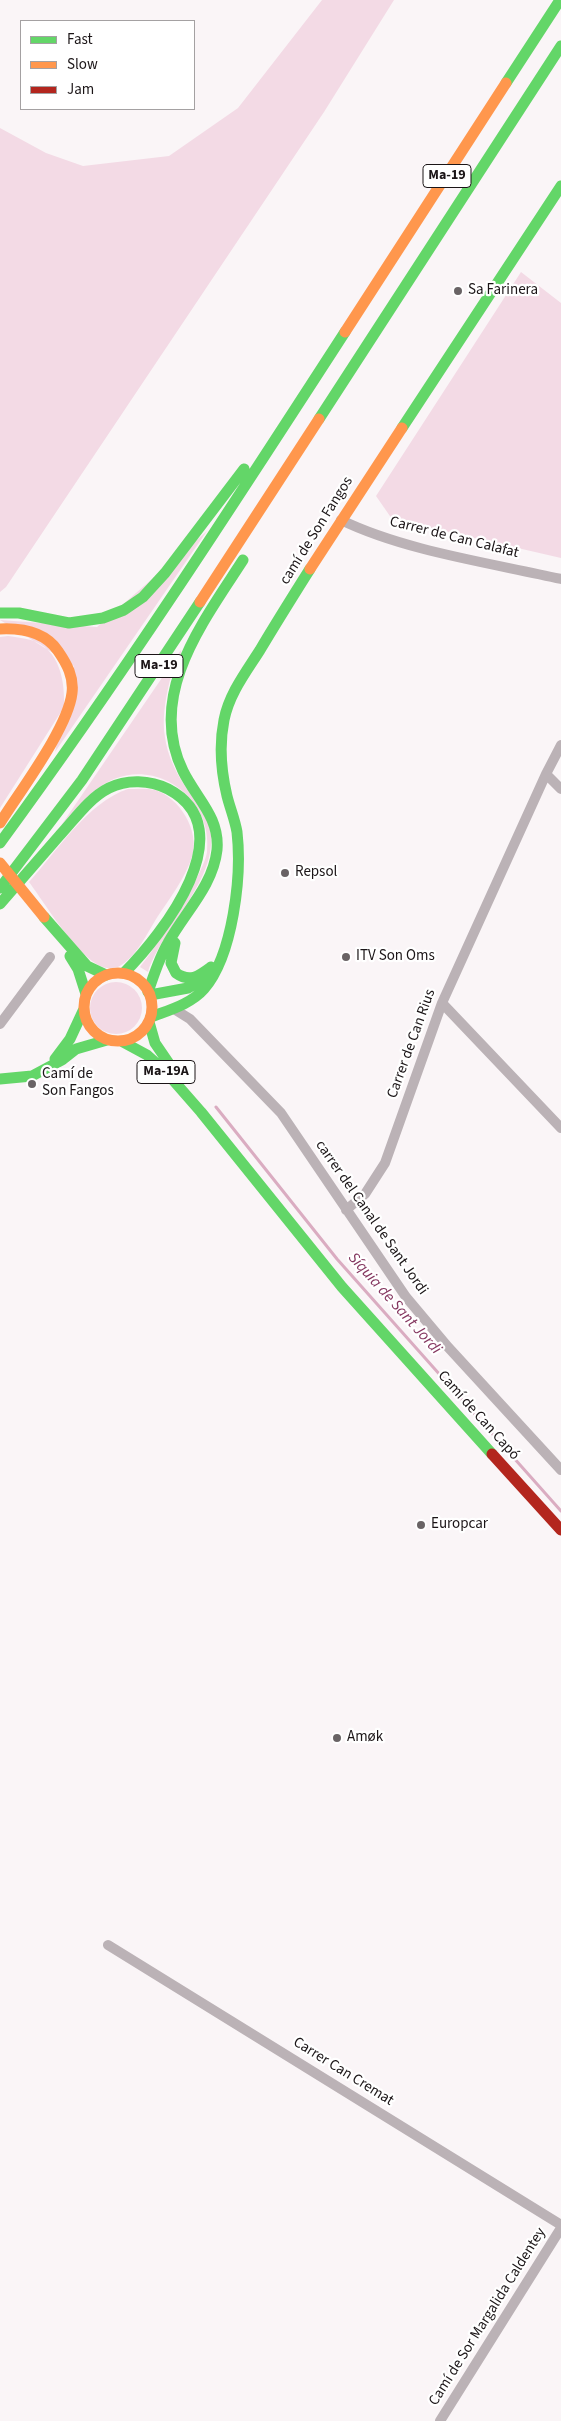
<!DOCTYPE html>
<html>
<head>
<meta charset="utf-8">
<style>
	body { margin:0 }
	#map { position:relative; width:561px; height:2421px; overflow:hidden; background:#faf5f7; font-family:"Source Sans 3",sans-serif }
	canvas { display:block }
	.legend { position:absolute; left:20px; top:20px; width:175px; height:90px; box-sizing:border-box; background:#fff; border:1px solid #a4a1a2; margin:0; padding:6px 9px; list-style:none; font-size:15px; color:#1b1517 }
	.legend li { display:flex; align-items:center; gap:10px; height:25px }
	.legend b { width:25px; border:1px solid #a4a1a2 }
</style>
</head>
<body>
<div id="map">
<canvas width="561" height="2421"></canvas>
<ul class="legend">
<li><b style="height:6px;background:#63d668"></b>Fast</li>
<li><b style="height:6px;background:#ff974d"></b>Slow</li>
<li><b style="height:6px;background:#b3261e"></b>Jam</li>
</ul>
</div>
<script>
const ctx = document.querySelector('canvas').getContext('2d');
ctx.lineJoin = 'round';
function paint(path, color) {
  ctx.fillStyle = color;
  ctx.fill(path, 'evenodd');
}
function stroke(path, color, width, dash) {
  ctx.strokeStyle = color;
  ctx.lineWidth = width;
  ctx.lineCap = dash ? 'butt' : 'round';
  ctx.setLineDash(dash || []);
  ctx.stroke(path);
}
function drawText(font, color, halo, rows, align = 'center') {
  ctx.font = font + ' "Source Sans 3",sans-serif';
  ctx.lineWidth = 4.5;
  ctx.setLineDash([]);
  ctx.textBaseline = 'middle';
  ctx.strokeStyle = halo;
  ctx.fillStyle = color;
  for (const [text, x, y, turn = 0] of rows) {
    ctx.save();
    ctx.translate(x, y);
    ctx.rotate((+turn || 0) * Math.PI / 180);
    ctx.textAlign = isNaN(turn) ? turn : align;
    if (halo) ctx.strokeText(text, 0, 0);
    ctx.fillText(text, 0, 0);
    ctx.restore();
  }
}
paint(new Path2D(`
	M322,0H394L324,112L6,587L0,592V128L46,153L83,166L169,156L238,108Z
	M521,272L561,303V558L392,519L376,496Z
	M207,531L55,752L74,666L0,620L97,627Z
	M8,636C15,637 24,638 31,640C60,649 65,681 64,707L0,808V637Z
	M181,650C183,657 171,675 169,684C165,701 162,721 165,737C167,755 177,775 187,789C195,800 203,809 208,821C226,873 163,925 148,972L140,967C156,948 204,874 207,852C213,801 161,760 114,779C91,789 76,809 60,827Z
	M128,789C136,789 147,788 155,790C180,798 200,831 192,857C185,878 170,898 158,916C147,933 137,957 118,967C115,968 111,968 107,968C81,964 45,903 29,882C57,851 88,802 128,789Z
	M90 1008a26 26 0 1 1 52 0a26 26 0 1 1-52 0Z`), '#f3dae5');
stroke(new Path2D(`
	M216,1107L337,1259L561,1511`), '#daacc1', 3);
stroke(new Path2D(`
	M341,520C405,551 491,563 561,579
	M546,774L561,789
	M442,1003L561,1128
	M174,1009L190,1019L281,1113L406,1297L448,1347L561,1470
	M0,1024L50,957
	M346,1210L365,1194L385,1163L442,1003L546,774L561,745
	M108,1945L561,2225
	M440,2421L561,2228`), '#bbb2b6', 10);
stroke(new Path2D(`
	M506,83L560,0
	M319,419L561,46
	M402,428L561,186
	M0,613H19L69,623L103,618L124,610L143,597L165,573L244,469
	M0,843C122,677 233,505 345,332
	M0,888L82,780L200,602
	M0,904C20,881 40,858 60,835C75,819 89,798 109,788C127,779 150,780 168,789C245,829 163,934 124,973
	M44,917L87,966L106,975
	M175,943L171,963L176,973C190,983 199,976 211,967
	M70,956L78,969L86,994
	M148,992C154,975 159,958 168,943C185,912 213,886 217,850C220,817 196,798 183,771C146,695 203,622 243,560
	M150,995L188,988L204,978
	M151,1017C169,1010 191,1004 204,989C233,955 242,876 237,832C235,820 230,808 227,796C221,771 219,745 224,720C229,694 246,672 260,650C276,623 293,596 310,569
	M149,1022L155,1043L170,1065
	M123,1042L147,1055L166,1072L201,1112L342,1287L492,1454
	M55,1059L70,1039L83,1011
	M0,1079L32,1076L62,1060L76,1049L107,1040`), '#63d668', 11);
stroke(new Path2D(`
	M345,332L506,83
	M310,569L402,428
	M200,602L319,419
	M0,629C21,628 45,632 58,651C67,664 74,677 72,693C68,728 20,791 0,823
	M84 1007a34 34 0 1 1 68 0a34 34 0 1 1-68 0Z`), '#ff974d', 11);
stroke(new Path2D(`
	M492,1454L561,1530`), '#b3261e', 11);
stroke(new Path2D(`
	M0,863L44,917`), '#ff974d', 11);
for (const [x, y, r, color] of [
	[458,291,5,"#696365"],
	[285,873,5,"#696365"],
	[346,957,5,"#696365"],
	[32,1084,5,"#696365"],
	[421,1525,5,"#696365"],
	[337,1738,5,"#696365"]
]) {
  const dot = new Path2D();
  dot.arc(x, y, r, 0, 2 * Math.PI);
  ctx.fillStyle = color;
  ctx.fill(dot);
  stroke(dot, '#fff', 2);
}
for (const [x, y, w] of [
	[447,176,48],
	[159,666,48],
	[166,1072,58]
]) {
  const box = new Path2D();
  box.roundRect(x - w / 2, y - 11.5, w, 23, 4);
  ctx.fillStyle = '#fff';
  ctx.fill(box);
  stroke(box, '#1b1517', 1);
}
drawText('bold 14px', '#1b1517', null, [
	["Ma-19",447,176],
	["Ma-19",159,666],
	["Ma-19A",166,1072]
]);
drawText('15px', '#1b1517', '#fff', [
	["Sa Farinera",468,291],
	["Repsol",295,873],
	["ITV Son Oms",356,957],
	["Camí de",42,1075],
	["Son Fangos",42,1092],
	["Europcar",431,1525],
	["Amøk",347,1738]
], 'left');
drawText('15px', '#1b1517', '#fff', [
	["camí de Son Fangos",317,531,-58],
	["Carrer de Can Calafat",454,538,14],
	["Carrer de Can Rius",412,1044,-70],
	["carrer del Canal de Sant Jordi",371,1218,55],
	["Camí de Can Capó",478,1416,48],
	["Carrer Can Cremat",343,2072,32],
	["Camí de Sor Margalida Caldentey",488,2317,-58]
]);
drawText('italic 16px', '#84365f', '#fff', [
	["Síquia de Sant Jordi",394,1304,48]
]);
</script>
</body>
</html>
